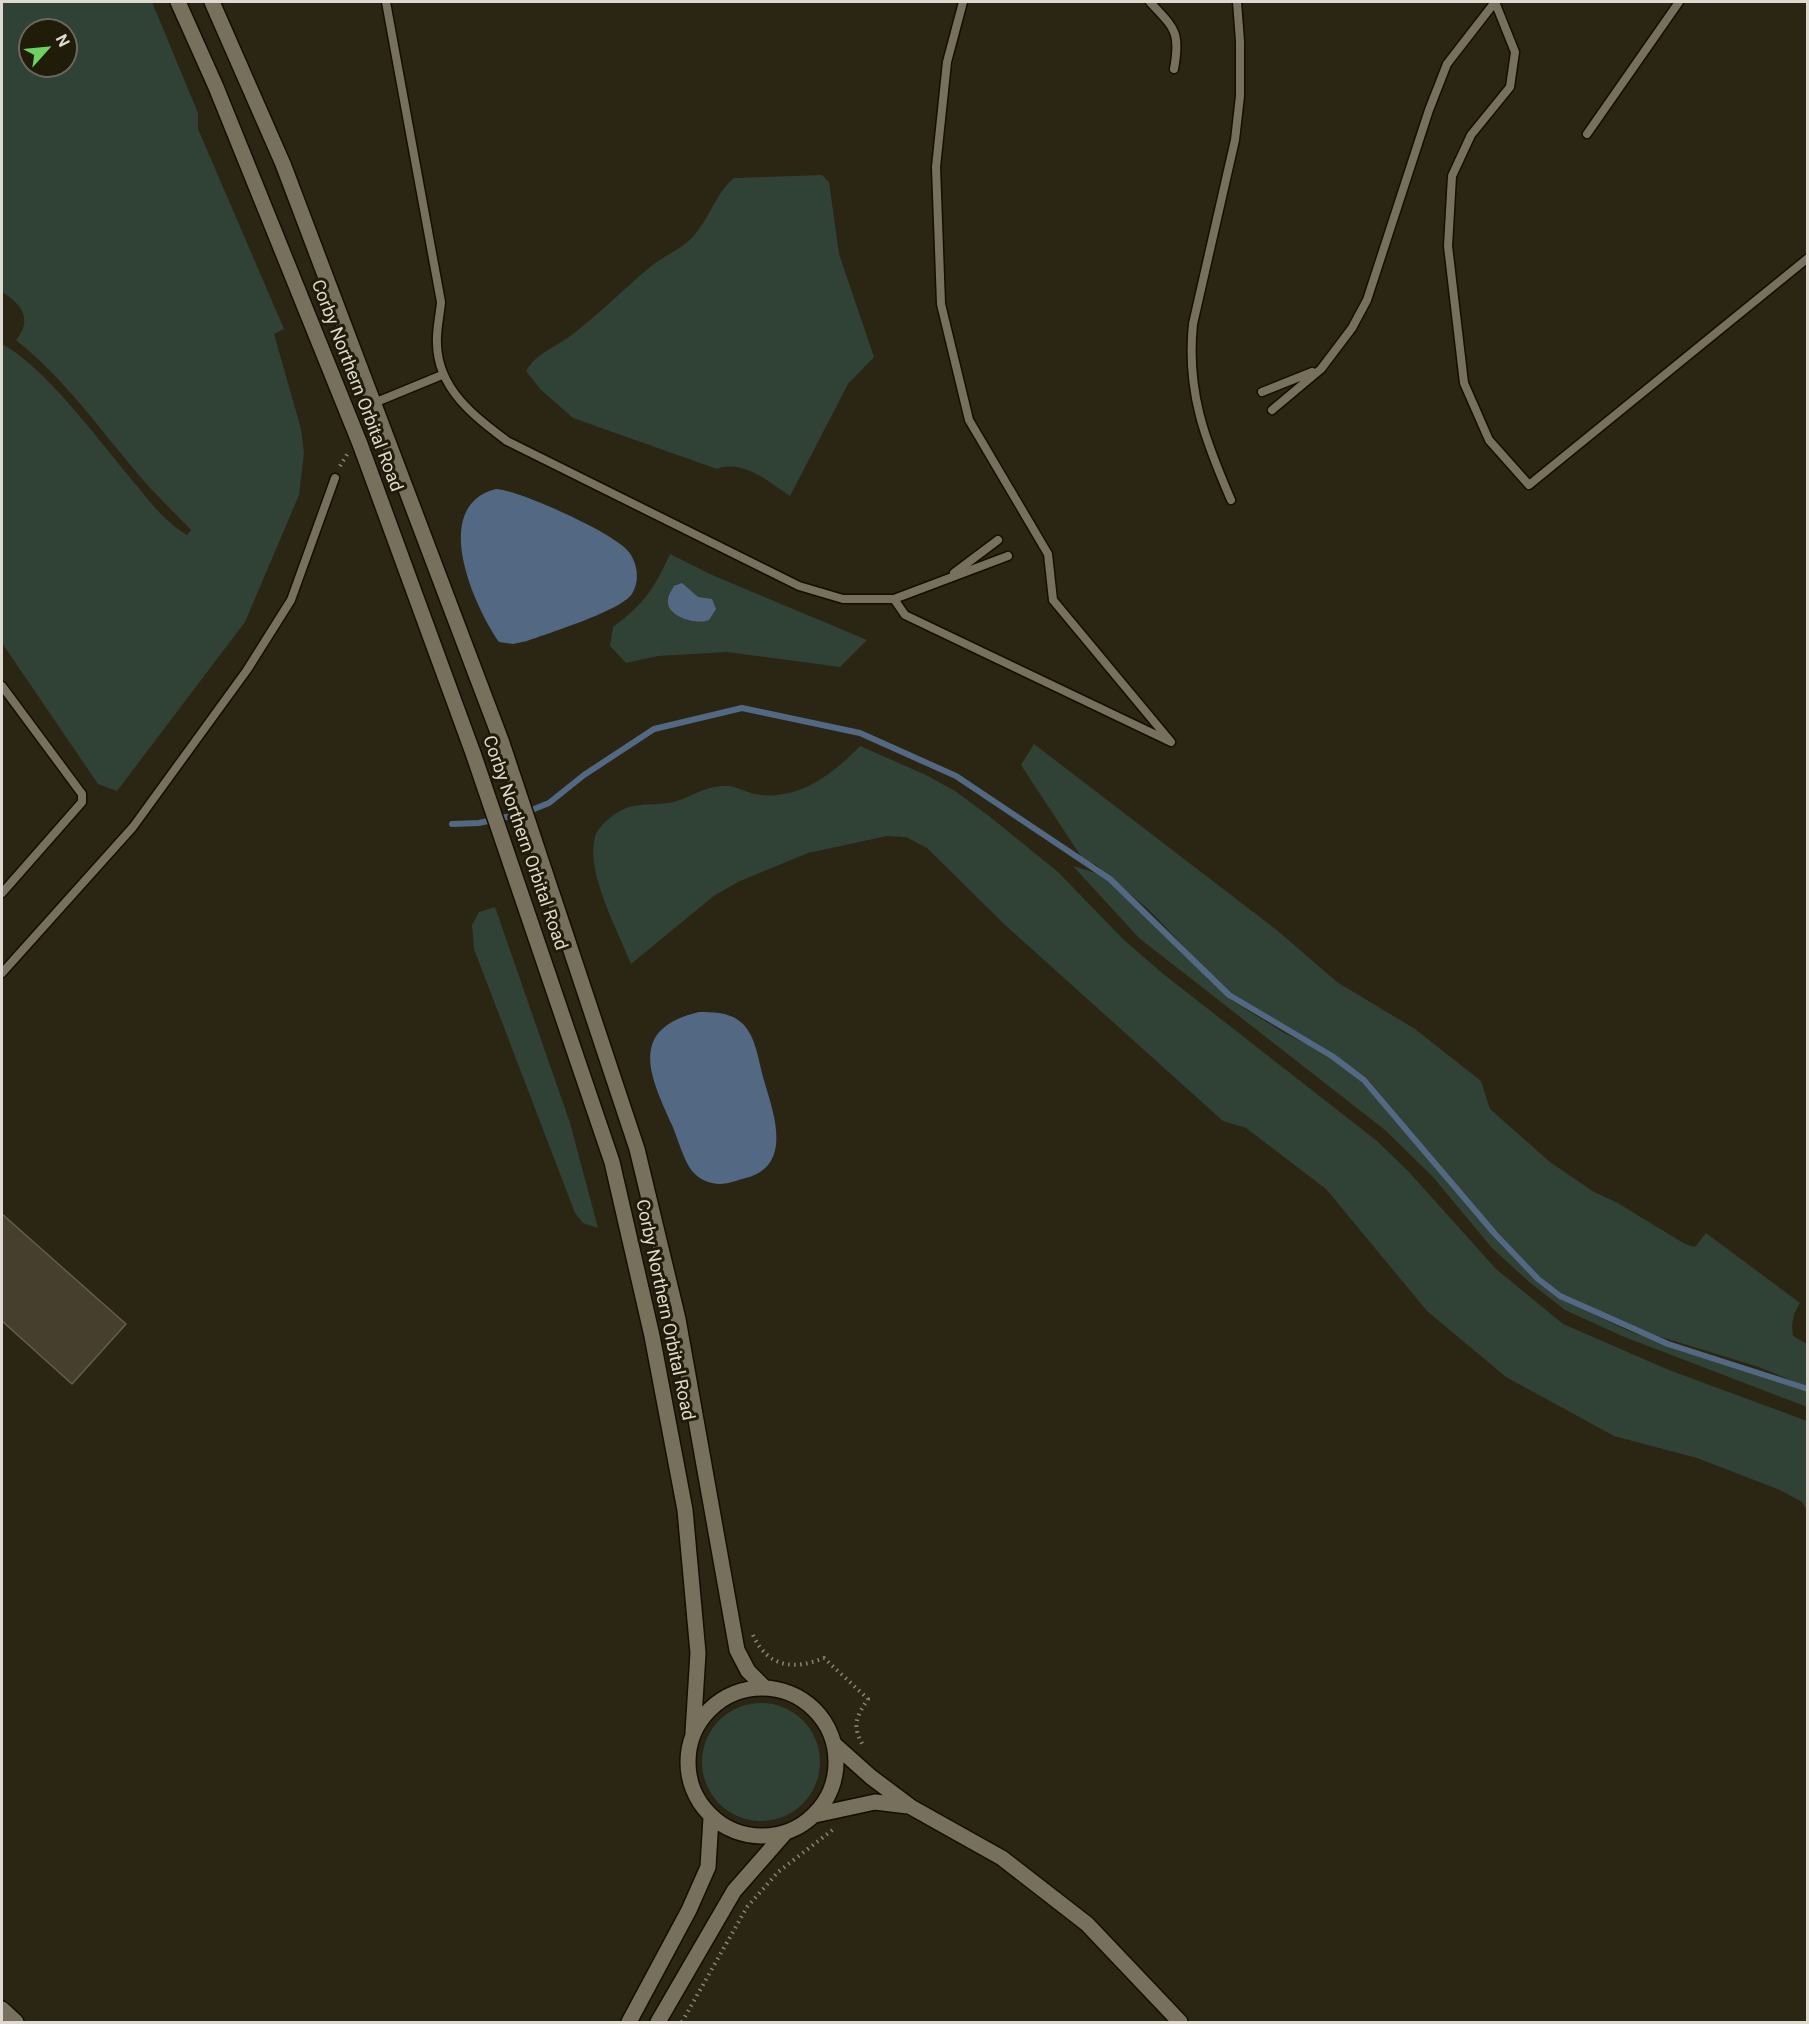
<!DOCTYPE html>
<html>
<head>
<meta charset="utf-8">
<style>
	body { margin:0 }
	#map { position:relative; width:1809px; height:2024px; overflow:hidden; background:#2b2513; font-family:Roboto,sans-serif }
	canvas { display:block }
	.frame { position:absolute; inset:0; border:3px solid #dedacf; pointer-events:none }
	.north { position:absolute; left:18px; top:18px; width:60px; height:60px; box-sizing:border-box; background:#211b0a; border:2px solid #6d6759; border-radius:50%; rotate:63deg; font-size:16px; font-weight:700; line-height:24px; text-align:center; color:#dedacf }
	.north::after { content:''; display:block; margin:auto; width:21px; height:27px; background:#6cd362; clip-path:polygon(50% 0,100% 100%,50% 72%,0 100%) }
</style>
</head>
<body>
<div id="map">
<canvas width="1809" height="2024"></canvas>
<div class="frame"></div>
<div class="north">N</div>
</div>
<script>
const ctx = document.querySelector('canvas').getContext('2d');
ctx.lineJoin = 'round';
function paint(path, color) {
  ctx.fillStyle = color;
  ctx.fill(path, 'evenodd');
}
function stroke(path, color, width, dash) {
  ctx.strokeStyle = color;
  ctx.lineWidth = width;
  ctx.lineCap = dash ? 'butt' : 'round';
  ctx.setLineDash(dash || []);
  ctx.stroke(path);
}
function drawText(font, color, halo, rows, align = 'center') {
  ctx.font = font + ' Roboto,sans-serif';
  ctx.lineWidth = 6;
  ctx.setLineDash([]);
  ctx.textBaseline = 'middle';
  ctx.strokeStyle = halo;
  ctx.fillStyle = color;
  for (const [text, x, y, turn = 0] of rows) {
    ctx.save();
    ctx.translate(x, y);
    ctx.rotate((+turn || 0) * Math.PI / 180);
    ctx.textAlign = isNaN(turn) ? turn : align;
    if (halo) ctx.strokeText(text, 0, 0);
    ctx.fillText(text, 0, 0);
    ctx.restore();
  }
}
paint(new Path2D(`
	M2,2H152L198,113V129L284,329L274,334L301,429L304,453L299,495L245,622L117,791L98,784L2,643V344C48,369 102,445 138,487C152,505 168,524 187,535L191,530C179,517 165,504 152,490C107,440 70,383 16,340C33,320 22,304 2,292ZM30,30H66V66H30Z
	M822,175L829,182L839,254L874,357L848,384L790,496C769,482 743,459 717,469L573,418L540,389L526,371C536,353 558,346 573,334C600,313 624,289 650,267C661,258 674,252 685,244C708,226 714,194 734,178Z
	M670,554L712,575L867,640L840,667L727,652L658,656L626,663L610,646L613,627C644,604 654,589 670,554Z
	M1034,744L1278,931L1337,982L1415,1029L1481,1081L1490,1109L1550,1162L1594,1192L1616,1202L1685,1244L1695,1247L1706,1233L1800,1303C1793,1314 1791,1323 1793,1336L1807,1344V1387L1759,1367L1635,1329L1558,1293L1539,1277L1491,1226L1366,1077L1334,1055L1228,992L1149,910L1096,865L1082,858L1021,765Z
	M860,746L926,775L955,791L989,816L1058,872L1123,939L1162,973L1377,1141L1409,1172L1496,1269L1563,1324L1669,1370L1807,1421V1510L1802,1502L1780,1490L1697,1458L1614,1436L1506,1377L1427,1311L1326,1189L1246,1128L1223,1121L1004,924L927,848L906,837L887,836L808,853L740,881L715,895L631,964C618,931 585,871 595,837C598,826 613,814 624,809C638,803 654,805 669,803C687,800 702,787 721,786C735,784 747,794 761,795C801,799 834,773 860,746Z
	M1073,866L1096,873L1112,883L1162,929L1210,981L1231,1000L1286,1034L1327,1054L1350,1070L1384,1106L1501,1245L1556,1297L1629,1331L1668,1346L1807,1390V1407L1622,1336L1565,1310L1528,1281L1492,1248L1433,1177L1385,1130L1139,938Z
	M495,907L570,1123L598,1228L583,1223L575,1213L474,949L472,925L479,912Z
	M702 1762a59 59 0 1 1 118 0a59 59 0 1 1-118 0Z`), '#304235');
paint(new Path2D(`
	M496,489C519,490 614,533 628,551C638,563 640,581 632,594C620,611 549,633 527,641L513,644L499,642C474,606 429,506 496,489Z
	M682,583L698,597L712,599L716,609L709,620C698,625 671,618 668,604C667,597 671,591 674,586Z
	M699,1012C712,1012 727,1012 738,1020C755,1031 758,1058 763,1077C773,1112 796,1168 742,1179C735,1181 727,1184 720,1184C709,1184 699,1179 692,1171C683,1159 678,1139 672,1125C650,1076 627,1029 699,1012Z`), '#526883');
stroke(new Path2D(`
	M452,824L479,823L524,813L549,803L584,775L654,729L742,708L860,733L956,776L1110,879L1229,995L1332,1056L1364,1080L1495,1234L1538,1279L1560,1296L1668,1344L1808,1389`), '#526883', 6);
const building = new Path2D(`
	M2,1214L126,1324L72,1384L2,1321Z`);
paint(building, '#463f2d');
stroke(building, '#655e4b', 1.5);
const service = new Path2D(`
	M386,2L441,302C440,315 436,330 437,344C438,389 474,416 507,441L799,586L843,599H894L1008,556
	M1150,2C1174,28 1181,31 1174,69
	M1495,2L1515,52L1510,87L1471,135L1452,176L1448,246L1464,383L1489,440L1529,485L1808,258
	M1587,134L1679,2
	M1262,392L1312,372
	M374,403L442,375
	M1272,410L1321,369L1352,328L1367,300L1429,110L1447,64L1495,2
	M1231,500C1205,440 1186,391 1193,324L1235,140L1240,96V41L1237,2
	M954,573L998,540
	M894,599L905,615L1171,742L1053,600L1048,554L969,420L941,304L936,167L947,62L963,2
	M2,686L82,794V802L2,893
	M2,973L133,827L247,670L291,600L335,478`);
const minor = new Path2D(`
	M2,2009L16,2022`);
const tertiary = new Path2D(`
	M178,2L216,87L360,444L473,753L612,1162L652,1336L685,1510L698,1653L693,1733
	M212,2L283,164L502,743L637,1149L678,1319L737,1650L748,1671L765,1688
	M688 1762a74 74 0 1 1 148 0a74 74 0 1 1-148 0Z
	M834,1744L871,1777L911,1807L1002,1858L1087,1924L1180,2022
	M815,1815L875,1802L908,1806
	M629,2022L689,1910L708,1867L711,1818
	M658,2022L734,1891L784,1834`);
stroke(service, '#130e01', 11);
stroke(minor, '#130e01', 18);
stroke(tertiary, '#130e01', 18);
stroke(new Path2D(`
	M340,466L348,453
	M753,1635C768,1668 794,1670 824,1658L868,1699C855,1718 852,1727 864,1747
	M682,2022L747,1907L778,1872L835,1828`), '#8a8577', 4, [1.5, 4.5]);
stroke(service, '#77705d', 8);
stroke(minor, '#77705d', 15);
stroke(tertiary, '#77705d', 15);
drawText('18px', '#dedacf', '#211b0a', [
	["Corby Northern Orbital Road",356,386,69],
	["Corby Northern Orbital Road",524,843,71],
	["Corby Northern Orbital Road",664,1310,78]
]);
</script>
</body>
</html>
